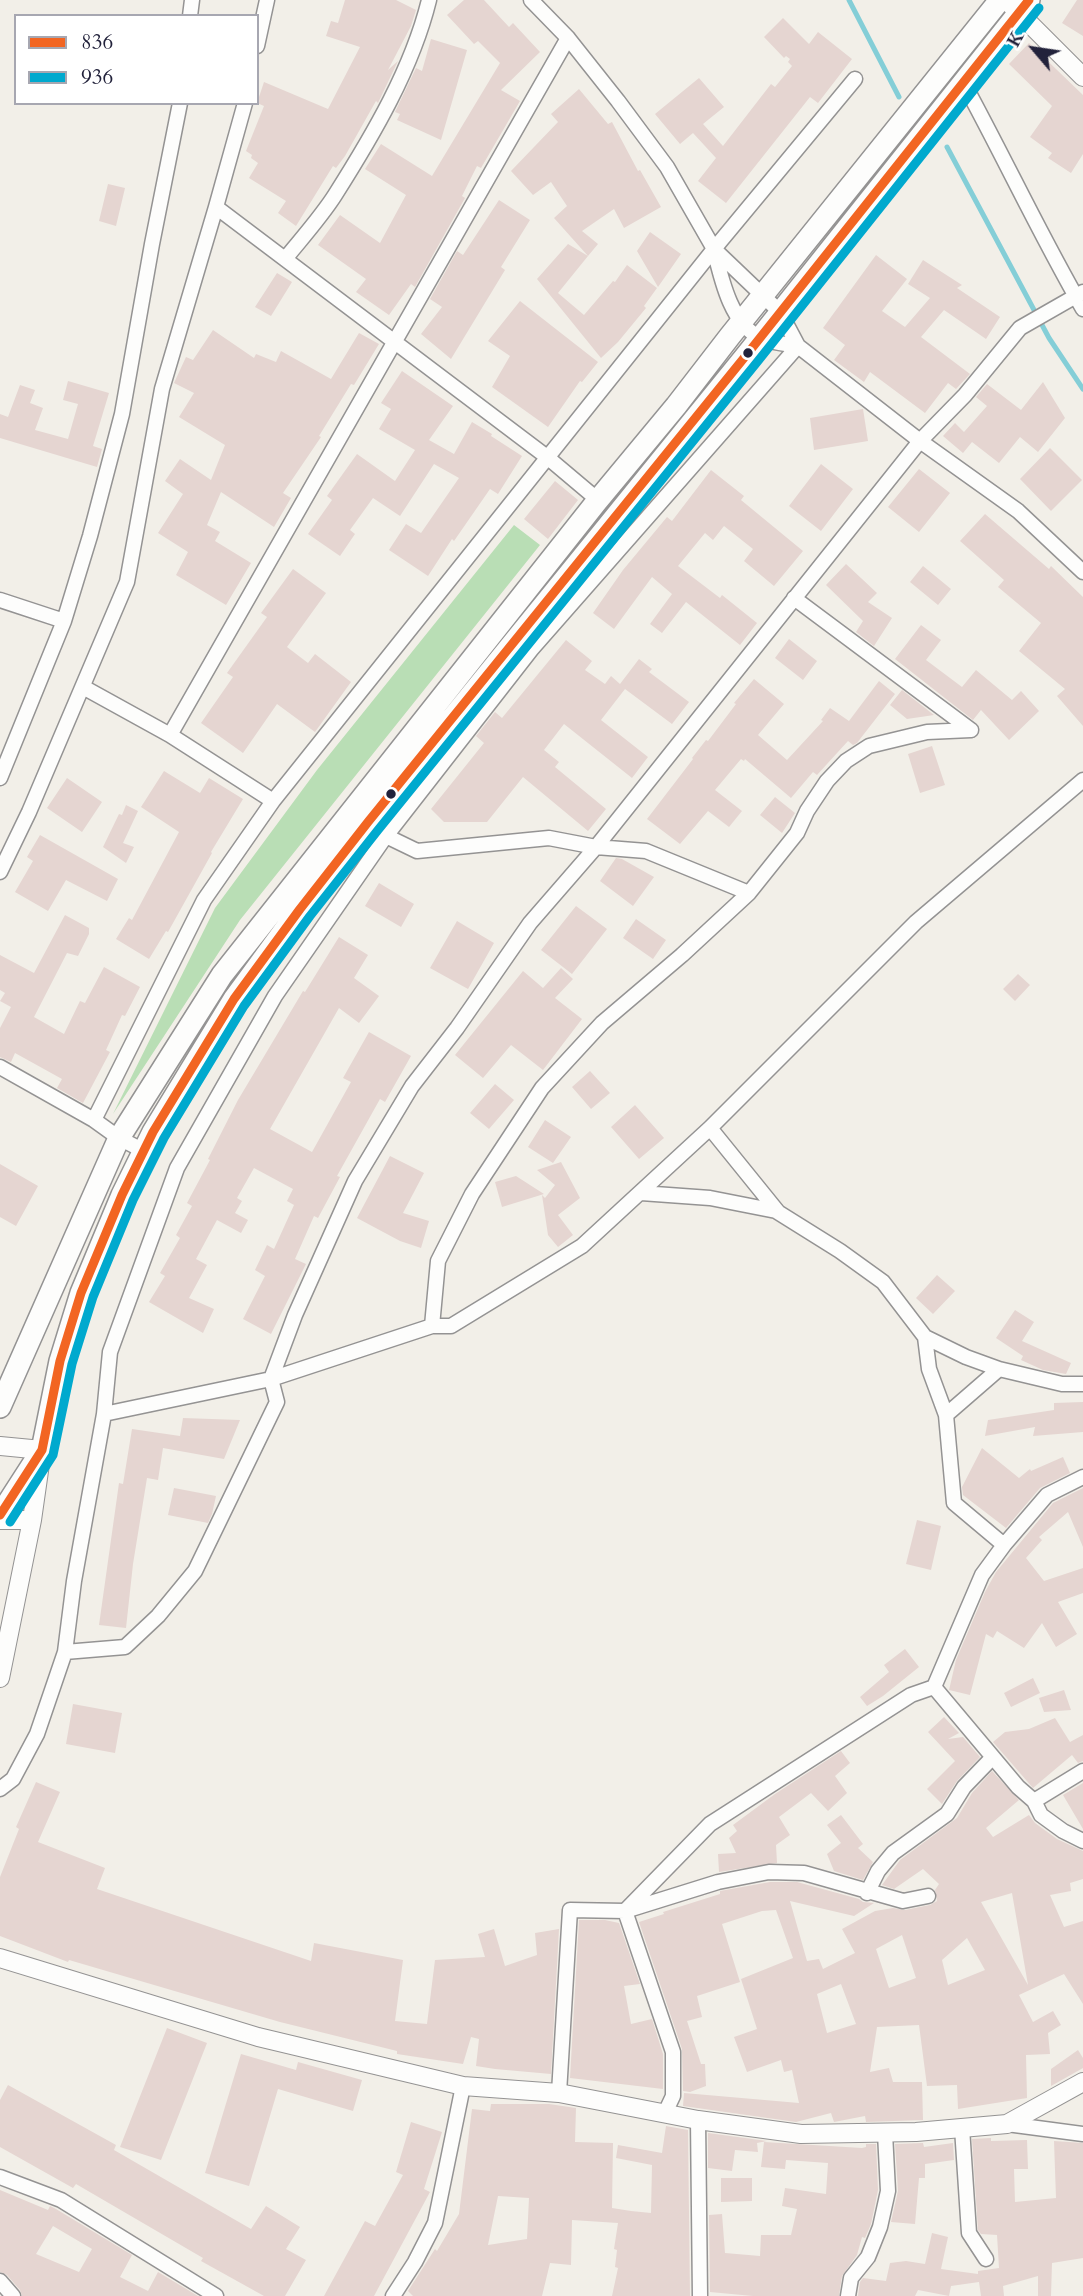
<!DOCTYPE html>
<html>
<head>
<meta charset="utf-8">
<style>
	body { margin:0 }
	#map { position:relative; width:1083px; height:2296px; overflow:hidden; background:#f2efe8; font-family:Cardo,serif }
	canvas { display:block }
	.legend { position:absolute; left:14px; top:14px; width:245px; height:91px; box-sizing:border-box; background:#fff; border:2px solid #a7a7b1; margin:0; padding:9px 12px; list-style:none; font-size:21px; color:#22223b }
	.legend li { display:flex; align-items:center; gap:14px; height:35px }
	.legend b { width:35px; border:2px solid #a7a7b1 }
	.north { position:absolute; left:999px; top:14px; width:70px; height:70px; -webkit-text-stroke:5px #fff; paint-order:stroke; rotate:299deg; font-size:19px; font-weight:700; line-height:28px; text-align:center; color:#22223b }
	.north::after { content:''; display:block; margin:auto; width:24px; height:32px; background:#22223b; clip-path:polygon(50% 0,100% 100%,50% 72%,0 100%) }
</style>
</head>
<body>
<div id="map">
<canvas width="1083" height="2296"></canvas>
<ul class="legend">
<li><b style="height:9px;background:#f26522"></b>836</li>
<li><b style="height:9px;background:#00a9ce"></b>936</li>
</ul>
<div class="north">K</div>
</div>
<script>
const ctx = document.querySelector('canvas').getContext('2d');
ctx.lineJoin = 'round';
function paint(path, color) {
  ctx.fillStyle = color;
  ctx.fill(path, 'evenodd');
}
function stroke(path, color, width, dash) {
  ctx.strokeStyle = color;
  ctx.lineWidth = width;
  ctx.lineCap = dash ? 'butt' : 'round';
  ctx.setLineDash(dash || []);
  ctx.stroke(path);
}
paint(new Path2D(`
	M514,525L540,545L240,920L113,1114L215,908L317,770Z`), '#b9deb5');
stroke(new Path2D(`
	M849,0L899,97
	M947,147L1049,338L1083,389`), '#84ced7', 5);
paint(new Path2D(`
	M345,0H396L416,10L411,26L388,70L398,61L378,103L376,101L345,156L336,168L333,166L296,226L278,213L286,201L249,178L258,163L251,158L252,155L246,151L264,106L257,103L264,82L328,109L360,47L326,36L331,21L338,23Z
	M464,0H484L509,27L513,23L540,52L501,90L520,101L481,168L477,166L462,196L465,198L415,287L411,284L389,315L356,292L366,279L318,245L340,215L380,243L406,195L365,169L381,144L432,176L500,63L478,41L474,44L447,15Z
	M1077,0H1083V36L1062,23Z
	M783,18L809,44L818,32L852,59L818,103L810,97L726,203L698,181L716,158L693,133L680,144L655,114L699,78L724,107L703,124L723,146L771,84L775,87L792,66L788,62L790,59L786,56L784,58L764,37Z
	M431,39L467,50L441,140L397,120L400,114L395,112L416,68L422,71Z
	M1029,43L1083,95V154L1071,173L1048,158L1052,153L1030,137L1052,106L1009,64Z
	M579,89L608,124L612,122L638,171L640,170L661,207L624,228L614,209L582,231L598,244L588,256L554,218L567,206L551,182L533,195L511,171L558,122L551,114Z
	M108,184L125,188L116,226L99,221Z
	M499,200L530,220L501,267L505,270L451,359L421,334L442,307L430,299L457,251L463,255Z
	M650,232L681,254L658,287L637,251Z
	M568,244L588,256L558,293L584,315L613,281L615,282L627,265L657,288L644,306L646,308L618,342L601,358L537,279Z
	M876,255L907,279L882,311L905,327L930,298L908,284L923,260L962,285L957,288L1000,317L986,339L944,310L921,337L970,374L956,389L948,383L925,413L870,372L864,382L834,360L845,345L823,328Z
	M277,273L292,282L271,316L255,307Z
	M520,301L598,362L582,382L580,381L548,427L492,387L510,356L488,341Z
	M213,330L254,358L256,354L276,362L281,351L331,379L359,333L379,344L354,385L351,384L319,436L321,437L283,493L291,498L274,527L221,492L207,525L220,532L215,541L251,563L226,605L176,575L188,552L158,533L183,494L165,481L180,459L211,480L225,445L179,417L194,393L174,383L186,357L193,360Z
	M402,371L453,406L429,440L454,454L472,422L492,434L491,436L522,456L498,494L490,489L454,541L452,539L428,576L389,550L406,524L421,533L459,478L434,464L400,516L373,498L350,530L355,534L340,556L308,534L332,500L327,496L357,454L395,481L415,450L379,429L391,409L381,403Z
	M68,381L109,393L93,446L102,449L97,467L0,438V414L8,417L20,385L35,390L30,403L43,408L35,430L68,439L78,404L63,400Z
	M1043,382L1065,418L1038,452L1020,437L999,463L972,442L963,453L943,436L955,423L964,432L987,406L976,397L987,384L1021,410Z
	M863,409L868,441L814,450L810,418Z
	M1050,448L1082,480L1051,511L1020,479Z
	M821,464L853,489L821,531L789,506Z
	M919,469L950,493L919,532L888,507Z
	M711,470L744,496L741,500L803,551L774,586L744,561L753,549L724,526L713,540L705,533L678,566L720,598L722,595L757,623L740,645L686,602L662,633L650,624L672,594L652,577L614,629L593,613L623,570L667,517L672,521Z
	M555,481L578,500L548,539L524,519Z
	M985,514L1049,569L1051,566L1083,597V726L1057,696L1065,689L1019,651L1041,623L998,587L1004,580L960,541Z
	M846,564L877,593L868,602L892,618L874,646L856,632L863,621L826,585Z
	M923,566L951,589L938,605L910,582Z
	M293,569L326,593L287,647L308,663L315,654L351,682L315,732L277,704L243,753L201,723L233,677L227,673L267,617L261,613Z
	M921,625L941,640L926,660L962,687L976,670L1012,700L1021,691L1039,711L1009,740L981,710L973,720L895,659Z
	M789,639L817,661L803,680L775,658Z
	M566,640L592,661L585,670L605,684L611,676L620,684L639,659L652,669L649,672L689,702L672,724L625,689L601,720L648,757L632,778L564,724L544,750L559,762L555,767L606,809L588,831L523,777L487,822H444L431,809L484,743L476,736L495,712L502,718Z
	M754,679L784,704L758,735L787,760L823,721L821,720L830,708L849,721L879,681L895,694L857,743L853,745L848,741L817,775L813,772L791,798L745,759L744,761L741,759L715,790L742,811L729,827L708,811L680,844L647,819L693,759L692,758L706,740L708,741L736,704L734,703Z
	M902,690L934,715L907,719L890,705Z
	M932,746L945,785L920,793L908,754Z
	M164,771L200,793L209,778L243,799L211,852L212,853L168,932L166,931L149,959L116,939L129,918L132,920L179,832L141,807Z
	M67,778L102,802L82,832L47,808Z
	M775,797L795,813L782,833L760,815Z
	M126,805L138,811L123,843L134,847L126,863L103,847L119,814L122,815Z
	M40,835L118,879L107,901L66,880L48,911L15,892L33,861L27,857Z
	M616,858L622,859L654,877L633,906L600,881Z
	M379,883L414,904L401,927L365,906Z
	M576,906L607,929L572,974L541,950Z
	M65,915L89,928V934L78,956L67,953L34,1017L64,1034L80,1001L85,1003L104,967L140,987L125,1016L122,1015L106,1050L110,1052L83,1103L57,1088L62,1079L15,1053L11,1062L0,1057V1028L11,1007L0,1001L5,993L0,990V955L34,973Z
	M636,919L666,940L653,959L623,938Z
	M457,921L494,943L468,989L430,968Z
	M339,937L368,955L354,978L379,996L359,1023L339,1008L270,1129L312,1152L351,1082L343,1078L369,1032L411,1056L385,1102L380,1099L337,1176L340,1177L318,1218L314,1216L295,1259L306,1264L271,1334L243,1319L265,1276L255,1270L267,1245L274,1249L294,1205L287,1201L293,1189L254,1168L237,1198L242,1201L235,1213L248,1220L241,1233L217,1220L196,1259L207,1265L189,1298L214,1309L203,1333L149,1302L165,1276L160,1273L180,1238L176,1235L192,1206L187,1203L210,1160L208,1159L238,1100L303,991L305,992Z
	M561,968L573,979L555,998L582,1019L543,1070L511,1045L483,1078L455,1055L523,971L543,988Z
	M1018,974L1030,985L1015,1001L1003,989Z
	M590,1071L610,1093L591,1109L572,1087Z
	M495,1084L514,1100L489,1129L470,1113Z
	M635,1105L664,1138L639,1159L611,1127Z
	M545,1120L571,1137L553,1163L528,1147Z
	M390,1156L424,1173L403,1213L429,1221L421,1248L400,1241L357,1218Z
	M561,1162L580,1198L558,1215L573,1235L558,1247L548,1235L542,1195L545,1198L555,1185L537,1170Z
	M0,1164L38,1186L16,1226L0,1217Z
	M516,1176L544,1194L502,1207L495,1182Z
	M937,1275L955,1291L933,1314L916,1298Z
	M1015,1310L1034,1322L1022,1341L1071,1363L1066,1374L1043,1370L1021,1360L1023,1356L996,1338Z
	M1083,1402V1432L1033,1436L1035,1427L985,1436L988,1420L1054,1410V1403Z
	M183,1418L240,1420L224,1459L163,1448L158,1480L147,1478L133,1564L126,1628L99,1625L119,1483L123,1484L132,1429L180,1436Z
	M982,1448L1019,1478L1030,1469L1031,1471L1063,1457L1070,1473L1040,1488L1006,1528L963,1495L962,1487Z
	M174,1488L216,1496L212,1514L208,1523L168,1515Z
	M1083,1488V1547L1068,1512L1039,1537L1042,1540L1026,1558L1044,1581L1083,1568V1593L1058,1602L1077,1634L1056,1647L1042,1623L1024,1648L997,1631L993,1638L986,1634L970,1695L949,1690L956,1660L985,1592L996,1572L1053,1503Z
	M917,1520L941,1526L931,1570L906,1564Z
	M905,1649L919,1667L883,1696L867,1706L860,1697L889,1672L884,1665Z
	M1033,1678L1040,1693L1011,1707L1004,1693Z
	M1064,1690L1071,1710L1044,1712L1039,1698Z
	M73,1704L122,1713L115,1753L66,1744Z
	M944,1717L959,1733L948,1739L963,1737L980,1757L957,1781L942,1804L927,1789L955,1761L928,1732Z
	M1055,1718L1070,1742L1083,1735V1761L1078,1763L1072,1755L1033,1788L993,1742L1005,1732L1029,1729Z
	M841,1751L850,1763L835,1776L847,1793L828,1811L811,1793L779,1817L790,1835L776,1845L777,1863L719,1872L718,1854L736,1853L729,1838L737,1831L733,1825L775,1794Z
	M992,1771L1019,1800L986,1828L993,1837L1029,1815L1035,1823L1057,1839L1083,1851V1879L1070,1883L1071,1891L1050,1895L1064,1927L1083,1921V2004L1064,1974L1019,1995L1033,2022L1053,2011L1061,2025L1048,2033L1050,2054L1026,2055L1027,2098L958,2109L957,2085L927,2086L919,2025L877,2027L870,2072L889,2068L893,2082H922L923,2120L866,2122L865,2116L834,2122L831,2113L796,2122L683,2106L684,2093L799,2103L792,2070L784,2072L781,2060L747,2072L734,2037L757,2029L741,1979L793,1958L776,1910L762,1911L722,1924L740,1982L697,1996L702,2017L687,2021L701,2064H705L706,2086L690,2092L683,2091L682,2049L639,1922L664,1914L663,1912L720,1894V1891L770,1882H797L859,1899L863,1902L874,1903L854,1916L790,1901L807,1961L819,1959L823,1969L855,1953L842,1929L875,1911L893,1908L905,1910L930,1905L937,1901L935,1890L939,1884L923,1869L894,1889L882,1885L900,1860L957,1818L972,1793ZM1012,1893L1028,1985L981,1902ZM902,1935L916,1978L889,1988L876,1949ZM967,1938L985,1970L948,1985L942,1960ZM841,1984L856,2024L827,2033L817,1994Z
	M36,1782L60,1792L38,1842L105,1868L97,1889L311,1961L314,1943L403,1960L395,2021L427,2024L435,1960L485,1957L478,1934L494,1929L505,1966L537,1955L535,1933L559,1929L551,2074L495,2069L476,2066L479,2039L471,2037L463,2064L397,2054V2051L280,2022L69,1960L68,1962L0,1936V1877L19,1829L16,1827Z
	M1083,1783V1829L1063,1795Z
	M841,1815L863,1844L858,1848L873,1862L863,1880L834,1871L827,1854L841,1843L827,1825Z
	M579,1920H605L619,1923L640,1984L624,1986L631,2024L652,2019L663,2054V2089L570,2078Z
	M167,2028L207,2043L161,2160L120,2147Z
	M1078,2050L1083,2058V2068L1051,2086V2069Z
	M241,2054L296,2070L298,2062L362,2080L353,2111L278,2089L249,2186L205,2173Z
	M8,2085L116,2145L114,2150L251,2229L266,2206L300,2227L286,2249L306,2260L285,2296H264L201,2261L203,2258L76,2184L73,2188L0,2147V2100Z
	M491,2104H549L576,2108L575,2142L613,2143L612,2208L631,2211L651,2213L652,2165L616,2158L618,2145L662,2153L666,2126L688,2130L690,2296H612L618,2268L615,2267L617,2250L614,2249L618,2223L572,2220L571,2265L550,2263L542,2296H413L408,2291L435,2249L437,2251L459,2214L472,2109L490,2111ZM498,2196L529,2198L527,2239L488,2245Z
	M411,2122L442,2132L424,2189L430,2192L374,2296H324L365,2221L375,2226L403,2175L396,2172Z
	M708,2133L767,2141L757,2143L758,2152L735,2150L732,2171L708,2168Z
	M991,2138V2141L1027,2140L1028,2169H1014L1015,2202L1056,2198L1054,2141L1083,2143V2258L1052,2263L1051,2296H1038V2276L1003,2286L1004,2296H981L979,2282L951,2286L949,2296L918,2290L915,2296H858L860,2282L863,2278L886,2281L890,2263L906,2261L925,2264L932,2233L948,2237L941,2269L978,2274V2271L999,2268L997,2235L981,2234L978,2230L972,2139Z
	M764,2142L862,2148L866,2147V2144H876L878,2190L871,2224L865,2238L862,2237L857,2255L842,2276L839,2296H753L710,2292L709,2215L722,2214L725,2253L760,2256L761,2235H791L797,2209L782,2206L785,2188L826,2194L828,2163L786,2160L785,2169L761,2167Z
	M923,2143L924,2147L953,2143L954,2160L925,2164V2178H919L915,2224L891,2222L898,2191L895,2144Z
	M721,2178H752V2201L721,2202Z
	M0,2190L48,2210L50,2206L56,2209L132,2255L120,2277L148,2291L158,2272L198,2296H22L20,2290L7,2275L0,2272ZM53,2226L92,2249L79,2272L36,2254Z`), '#e5d5d1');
const minor = new Path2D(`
	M531,0L568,38L618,101L667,167L714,249L780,312L798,346L920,441L1018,511L1083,572
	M190,16L192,0
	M257,46L267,0
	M963,82C1004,157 1040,235 1083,309
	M216,207L547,457L598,500
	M714,249C721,278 731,325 761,338C772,343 787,344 798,346
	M285,259C302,238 321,217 335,195C373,135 412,69 429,0
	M794,598L971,730
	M0,600L64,621
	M83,687L170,735L273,801
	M170,735L568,38
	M0,778L64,621L90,536L122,414L152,244L180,103
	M361,817L386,836L417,851L549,838L596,847L646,851L749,893
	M0,872L29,812L127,582L162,389L216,207L245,103
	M0,1067L94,1120
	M710,1128L778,1212
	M144,1151L119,1138L94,1120L204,900L273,801L714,249L855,79
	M641,1193L710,1198L776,1211L840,1251L883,1282L925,1337L929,1369L946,1415
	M432,1326L438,1261L472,1194L542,1088L602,1023L682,955L749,893L797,833L807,811L827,781L846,761L869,746L927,732L971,730
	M925,1337L966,1357L999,1369
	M104,1414L271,1379L432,1326H451L582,1246L710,1128L916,922L1083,780
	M1004,1545L954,1503L946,1415L999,1369L1062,1384H1083
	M65,1652L125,1647L158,1616L195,1571L277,1402L271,1379L295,1315L355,1181L412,1086L457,1028L530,923L596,847L920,441L965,395L1020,328L1083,292
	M934,1687L1018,1787L1034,1801L1041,1815L1063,1831L1083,1841
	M0,1789L13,1779L37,1734L65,1652L74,1581L104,1414L110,1352L177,1168L275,996L386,836L531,650L798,346
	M1034,1801L1083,1771
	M867,1893L878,1871L893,1853L947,1814L964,1787L992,1758
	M559,2093L570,1910L625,1911L718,1882L769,1872L804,1873L903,1901L928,1896
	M665,2113L673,2096V2052L625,1911L710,1824L911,1695L934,1687L982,1575L1004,1545L1047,1495L1083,1477
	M698,2120L700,2296
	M1007,2124L1083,2134
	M962,2128L969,2233L986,2259
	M0,2177L61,2200L216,2296
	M0,2281L13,2296
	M393,2296L415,2262L435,2223L463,2086
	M848,2296L851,2278L868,2257L880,2227L888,2191L885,2133`);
const tertiary = new Path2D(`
	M1006,0L1083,77
	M0,1446L42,1450L32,1520L0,1678
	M0,1520H32
	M0,1958L258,2037L463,2086L559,2093L698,2120L801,2134L916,2132L1007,2124L1083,2082`);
const secondary = new Path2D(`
	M0,1407L119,1138L222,975L598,500L676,406L730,336L1000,0
	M0,1515L42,1450L60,1361L81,1293L122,1195L153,1132L234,999L300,909L368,822L748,353L1029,0`);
stroke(minor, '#949393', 17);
stroke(tertiary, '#949393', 20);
stroke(secondary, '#949393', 24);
stroke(minor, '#fdfdfc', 14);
stroke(tertiary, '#fdfdfc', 18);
stroke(secondary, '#fdfdfc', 21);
stroke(new Path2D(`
	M0,1515L42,1450L60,1361L81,1293L122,1195L153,1132L234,999L300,909L368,822L748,353L1029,0`), '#f26522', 9);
stroke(new Path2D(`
	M10,1522L53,1455L72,1364L93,1297L133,1200L164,1138L244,1006L310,916L378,830L758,361L1039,8`), '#00a9ce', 9);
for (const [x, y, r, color] of [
	[748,353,6,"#22223b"],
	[391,794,6,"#22223b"]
]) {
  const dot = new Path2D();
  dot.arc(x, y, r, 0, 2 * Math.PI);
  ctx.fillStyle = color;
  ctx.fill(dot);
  stroke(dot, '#fff', 2.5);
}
</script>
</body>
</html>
